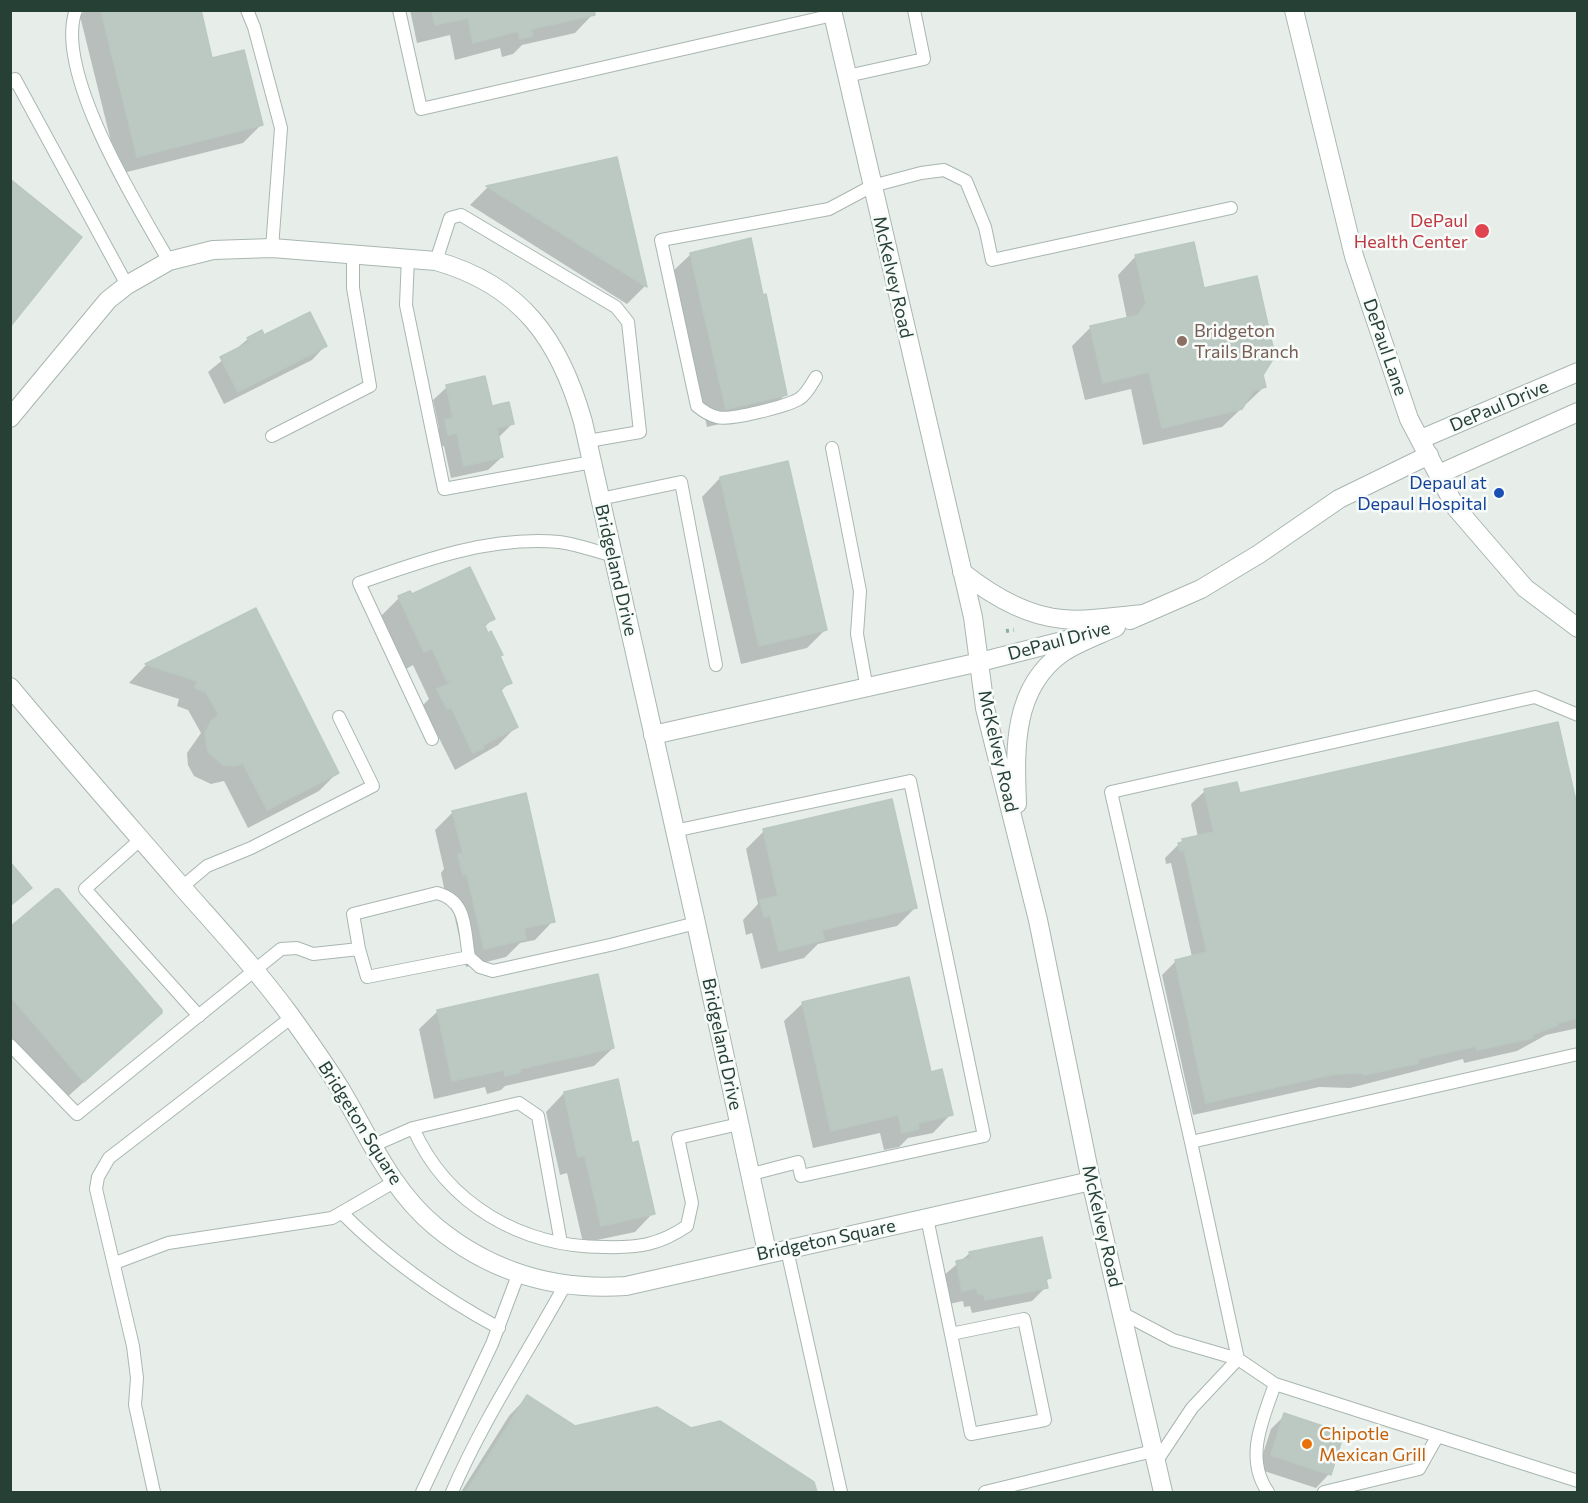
<!DOCTYPE html>
<html>
<head>
<meta charset="utf-8">
<style>
	body { margin:0 }
	#map { position:relative; width:1588px; height:1503px; overflow:hidden; background:#e7eeea; font-family:Commissioner,sans-serif }
	canvas { display:block }
	.frame { position:absolute; inset:0; border:12px solid #264036; pointer-events:none }
</style>
</head>
<body>
<div id="map">
<canvas width="1588" height="1503"></canvas>
<div class="frame"></div>
</div>
<script>
const ctx = document.querySelector('canvas').getContext('2d');
ctx.lineJoin = 'round';
function paint(path, color) {
  ctx.fillStyle = color;
  ctx.fill(path, 'evenodd');
}
function stroke(path, color, width, dash) {
  ctx.strokeStyle = color;
  ctx.lineWidth = width;
  ctx.lineCap = dash ? 'butt' : 'round';
  ctx.setLineDash(dash || []);
  ctx.stroke(path);
}
function drawText(font, color, halo, rows, align = 'center') {
  ctx.font = font + ' Commissioner,sans-serif';
  ctx.lineWidth = 5;
  ctx.setLineDash([]);
  ctx.textBaseline = 'middle';
  ctx.strokeStyle = halo;
  ctx.fillStyle = color;
  for (const [text, x, y, turn = 0] of rows) {
    ctx.save();
    ctx.translate(x, y);
    ctx.rotate((+turn || 0) * Math.PI / 180);
    ctx.textAlign = isNaN(turn) ? turn : align;
    if (halo) ctx.strokeText(text, 0, 0);
    ctx.fillText(text, 0, 0);
    ctx.restore();
  }
}
paint(new Path2D(`
	M85,10H199L211,59L261,125L243,143L119,174L80,16Z
	M410,10H592L593,14L575,33L522,45L513,54L502,57L500,48L455,60L450,35L417,43Z
	M616,159L645,286L627,304L470,205L487,188Z
	M750,240L785,395L767,413L707,427L672,272L691,254Z
	M1136,256L1203,290L1261,375L1264,387L1222,427L1143,445L1131,389L1085,400L1072,346L1090,328L1127,319L1118,275Z
	M264,337L325,346L312,360L224,404L208,372L248,339Z
	M447,387L490,408L512,424L498,438L502,457L488,470L451,478L444,446L435,448L432,435L439,428L433,400Z
	M720,478L825,630L807,648L741,664L702,497Z
	M411,596L493,618L484,628L510,682L500,692L516,727L498,745L455,770L432,724L428,726L420,708L429,699L413,665L406,669L381,616L399,598Z
	M255,610L337,773L319,791L248,828L224,781L211,784L194,776L188,765L187,753L201,733L188,710L177,706L179,699L129,683L146,665Z
	M1205,791L1578,817V1028L1546,1035L1517,1051L1464,1063L1463,1059L1350,1088L1319,1087L1193,1115L1162,975L1176,961L1192,957L1171,863L1166,864L1165,858L1183,840L1198,837L1191,804Z
	M453,812L553,921L535,940L520,943L506,957L466,967L449,892L445,893L441,873L444,869L435,830Z
	M764,831L915,908L897,926L818,944L804,958L761,969L752,933L746,935L743,920L758,904L746,849Z
	M10,929L161,1013L65,1099L10,1036Z
	M803,1003L929,1074L951,1114L933,1133L908,1138L899,1147L884,1150L880,1133L813,1148L784,1021Z
	M438,1011L613,1048L594,1066L505,1086L501,1090L487,1094L485,1087L434,1099L419,1029Z
	M564,1093L631,1145L653,1213L635,1232L583,1243L567,1173L560,1175L546,1112Z
	M970,1253L1049,1278L1045,1282L1046,1287L1032,1301L972,1313L970,1306L964,1307L963,1301L949,1304L943,1276Z
	M527,1397L574,1427L690,1430L813,1482L815,1492H461L509,1416Z
	M1285,1415L1329,1474L1316,1488L1258,1469L1271,1429Z`), '#0003');
const building = new Path2D(`
	M101,10H201L212,58L244,50L263,125L137,157Z
	M432,10H594L595,15L531,29L533,36L520,39L518,31L473,43L468,18L435,25Z
	M617,157L647,287L486,186Z
	M10,179L82,237L10,327Z
	M751,238L763,295L766,294L787,395L726,409L690,253Z
	M1194,242L1204,288L1257,276L1275,356L1263,375L1266,387L1253,391L1242,409L1162,428L1149,372L1103,383L1090,326L1138,315L1146,303L1135,255Z
	M310,312L327,346L238,392L220,357L250,342L247,338L262,330L264,335Z
	M485,376L492,406L509,402L514,424L497,428L503,457L464,466L457,433L448,435L445,420L453,418L446,385Z
	M788,461L827,630L759,646L720,477Z
	M470,567L495,619L484,624L488,633L491,631L503,655L500,656L512,683L500,688L518,727L483,745L484,748L473,753L451,707L447,709L437,689L452,682L451,679L447,681L432,648L424,652L398,596L410,591L412,594Z
	M256,608L339,773L267,810L243,763L235,766L223,765L208,752L205,733L211,721L219,715L206,692L195,688L197,681L145,664Z
	M1558,722L1578,810V1018L1557,1023L1558,1025L1532,1035L1533,1038L1477,1050L1476,1046L1418,1059L1419,1063L1364,1075L1363,1073L1334,1074L1206,1103L1175,960L1207,952L1184,850L1180,851L1178,843L1183,842L1182,839L1214,832L1204,789L1237,782L1240,793Z
	M526,793L555,922L524,928L526,939L484,949L467,874L463,875L458,854L463,853L452,811Z
	M892,799L917,908L822,930L824,940L779,951L770,915L764,917L760,900L778,896L763,829Z
	M10,862L32,888L10,906Z
	M55,889H59L162,1010V1013L84,1082L10,996V927Z
	M598,974L614,1048L520,1069L521,1072L505,1076L504,1070L452,1081L437,1010Z
	M909,977L931,1072L942,1069L953,1115L918,1123L919,1129L902,1133L898,1115L831,1131L802,1002Z
	M618,1079L632,1143L638,1141L655,1214L601,1226L585,1156L578,1157L564,1092Z
	M1042,1237L1051,1278L1046,1279L1048,1288L985,1300L983,1293L978,1294L976,1288L962,1291L956,1261L970,1258L969,1252Z
	M527,1395L575,1426L657,1407L691,1428L720,1421L814,1482L817,1492H466Z
	M1284,1413L1344,1433L1331,1475L1271,1455Z`);
paint(building, '#bcc9c3');
stroke(building, '#b9c8c0', 1.5);
const service = new Path2D(`
	M76,10C53,71 138,207 169,261
	M247,10L254,27L281,128L272,248
	M399,10L421,109L833,15
	M847,76L924,59L914,10
	M10,83L15,79L127,285
	M408,257L406,305L444,489L592,462
	M436,261L450,218L461,215L616,307L628,322L640,432L588,441
	M816,377C811,385 807,394 799,399C787,406 730,421 717,417C709,415 703,411 697,406L661,240L829,209L872,186L921,173L944,170L966,181L985,227L992,260L1231,208
	M272,436L370,386L353,288V253
	M832,448L860,591L857,634L867,689
	M600,499L681,482L716,665
	M432,739L359,583C424,560 490,536 559,542C577,544 595,551 613,556
	M674,831L910,781L984,1136L801,1176L798,1162L752,1174
	M141,839L85,889L199,1016
	M182,887L207,866L251,848L373,786L339,717
	M359,949L353,914L437,893C468,901 464,930 469,957
	M10,1045L77,1114L281,949L297,948L313,954L359,949L367,977L469,957L480,967L493,971L610,945L696,923
	M413,1128L519,1103L538,1116L561,1243
	M1191,1142L1111,792L1535,697L1578,715
	M372,1146L413,1128C447,1205 522,1247 604,1247C638,1248 659,1245 687,1226L692,1203L678,1138L739,1124
	M343,1214C390,1261 440,1296 499,1328
	M927,1218L951,1334L1024,1319L1045,1420L971,1434L951,1334
	M787,1250L841,1492
	M115,1263L168,1243L332,1218L394,1182
	M1122,1313L1173,1340L1238,1359L1275,1384L1578,1481
	M1238,1359L1191,1142L1578,1054
	M1156,1462L1192,1408L1238,1359
	M154,1492L135,1405L137,1378L133,1346L96,1189L98,1177L109,1158L292,1017
	M422,1492L492,1344L518,1275
	M452,1492C483,1420 527,1354 565,1285
	M985,1492L1153,1451
	M1268,1492C1244,1458 1263,1419 1275,1384
	M1324,1492L1419,1469L1437,1437`);
const minor = new Path2D(`
	M1294,10L1354,256L1409,419L1456,508L1525,588L1578,628
	M10,418L108,300L127,285L169,261L213,250L272,248L436,261C521,285 560,340 583,422L696,923L767,1252
	M1421,439L1578,372
	M1439,474L1578,412
	M1130,620L1201,589L1259,554L1339,499L1429,455
	M10,687C67,755 125,821 182,887C219,929 257,970 290,1015C308,1040 326,1065 341,1090C370,1139 392,1191 436,1227C491,1272 555,1291 626,1286L1091,1181
	M653,735L980,662L1090,634`);
const tertiary = new Path2D(`
	M832,10L973,617L985,708L1038,920L1091,1181L1163,1492
	M962,572C991,595 1025,616 1063,619C1088,622 1117,616 1143,614
	M1017,804C1015,750 1012,689 1062,653C1078,642 1099,635 1116,627`);
stroke(service, '#a9b6b0', 14);
stroke(minor, '#a9b6b0', 20);
stroke(tertiary, '#a9b6b0', 20);
stroke(new Path2D(`
	M1006,631L1014,630`), '#89afa0', 4, [3, 4.5]);
stroke(service, '#fff', 12);
stroke(minor, '#fff', 18);
stroke(tertiary, '#fff', 18);
for (const [x, y, r, color] of [
	[1482,231,8,"#e0444e"],
	[1182,341,6,"#8d6e63"],
	[1499,493,6,"#1a4fb4"],
	[1307,1444,6,"#e8710a"]
]) {
  const dot = new Path2D();
  dot.arc(x, y, r, 0, 2 * Math.PI);
  ctx.fillStyle = color;
  ctx.fill(dot);
  stroke(dot, '#f7fbf9', 2);
}
drawText('18px', '#be3a42', '#f7fbf9', [
	["DePaul",1468,221],
	["Health Center",1468,242]
], 'right');
drawText('18px', '#264036', '#f7fbf9', [
	["McKelvey Road",893,277,77],
	["DePaul Lane",1385,347,71],
	["DePaul Drive",1499,406,-23],
	["Bridgeland Drive",616,570,77],
	["DePaul Drive",1059,641,-15],
	["McKelvey Road",998,751,77],
	["Bridgeland Drive",722,1044,78],
	["Bridgeton Square",360,1123,58],
	["McKelvey Road",1102,1226,77],
	["Bridgeton Square",826,1240,-12]
]);
drawText('18px', '#785e54', '#f7fbf9', [
	["Bridgeton",1194,331],
	["Trails Branch",1194,352]
], 'left');
drawText('18px', '#164399', '#f7fbf9', [
	["Depaul at",1487,483],
	["Depaul Hospital",1487,504]
], 'right');
drawText('18px', '#c56008', '#f7fbf9', [
	["Chipotle",1319,1434],
	["Mexican Grill",1319,1455]
], 'left');
</script>
</body>
</html>
